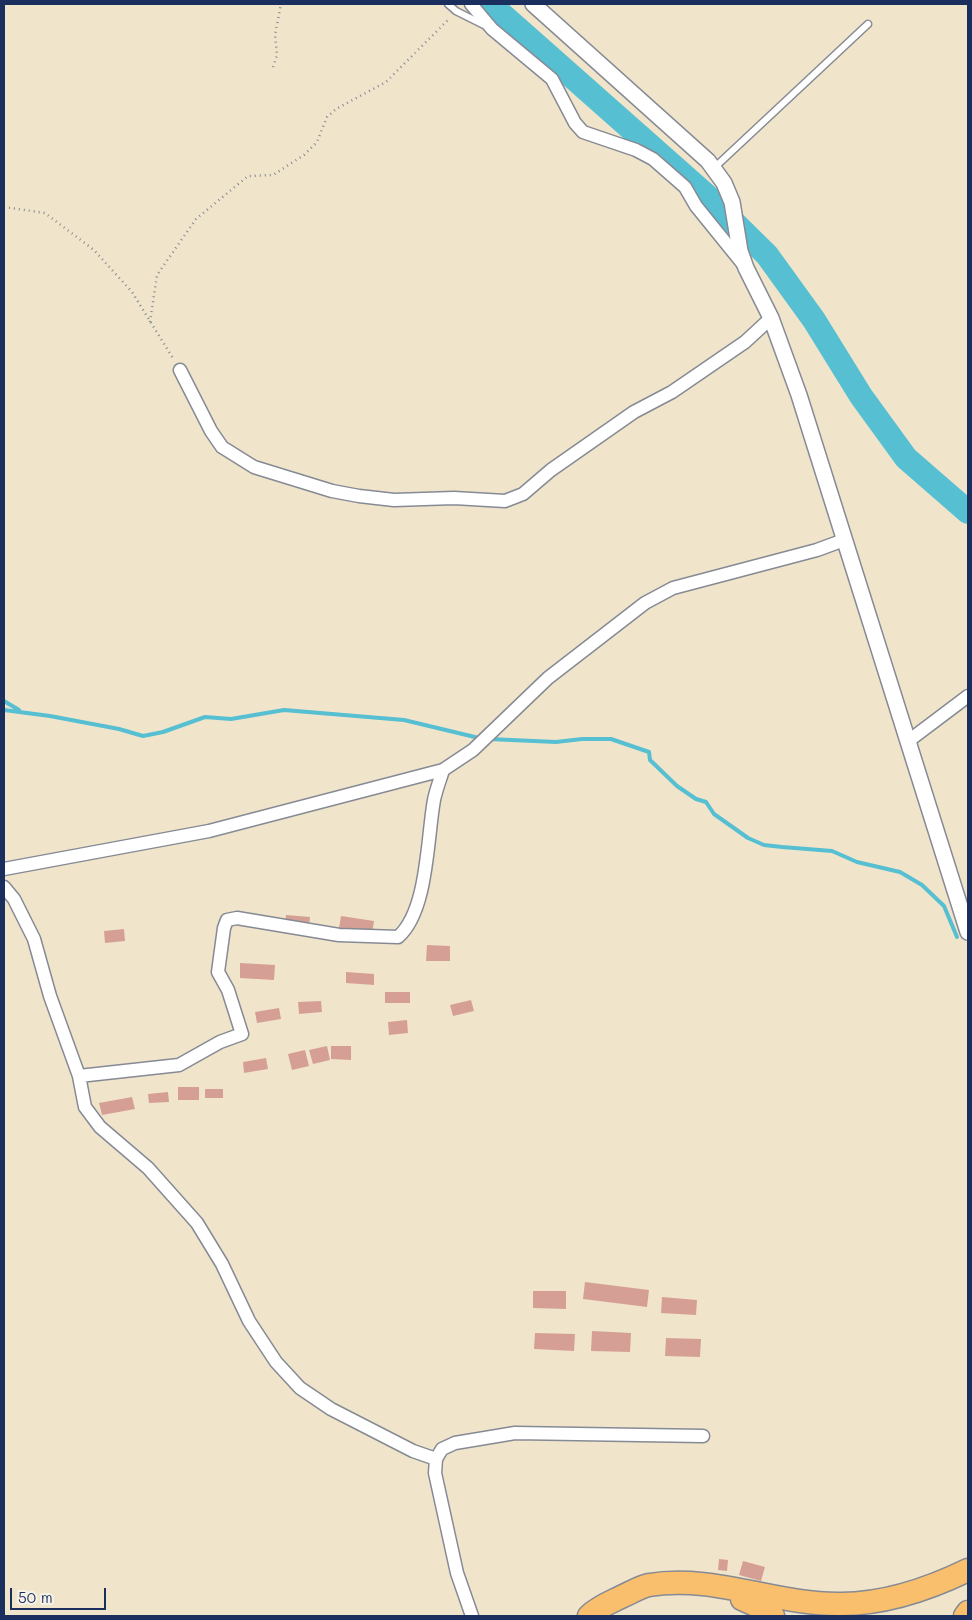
<!DOCTYPE html>
<html>
<head>
<meta charset="utf-8">
<style>
	body { margin:0 }
	#map { position:relative; width:972px; height:1620px; overflow:hidden; background:#f0e5cb; font-family:Mali,sans-serif }
	canvas { display:block }
	.frame { position:absolute; inset:0; border:5px solid #1b2f5e; pointer-events:none }
	.scale { position:absolute; left:10px; top:1588px; width:96px; height:22px; box-sizing:border-box; border:2px solid #1b2f5e; border-top:0; padding-left:6px; font-size:15px; line-height:18px; white-space:nowrap; color:#1b2f5e; -webkit-text-stroke:4px #f7f3e8; paint-order:stroke }
</style>
</head>
<body>
<div id="map">
<canvas width="972" height="1620"></canvas>
<div class="frame"></div>
<div class="scale">50 m</div>
</div>
<script>
const ctx = document.querySelector('canvas').getContext('2d');
ctx.lineJoin = 'round';
function stroke(path, color, width, dash) {
  ctx.strokeStyle = color;
  ctx.lineWidth = width;
  ctx.lineCap = dash ? 'butt' : 'round';
  ctx.setLineDash(dash || []);
  ctx.stroke(path);
}
function paint(path, color) {
  ctx.fillStyle = color;
  ctx.fill(path, 'evenodd');
}
stroke(new Path2D(`
	M4,701L19,710
	M4,710L50,716L119,729L143,736L163,732L205,717L231,719L284,710L404,720L479,738
	M489,739L556,742L582,739H611L649,752L650,760L677,786L696,799L706,802L714,814L748,838L764,845L782,847L832,851L857,862L900,872L922,885L944,906L957,937`), '#56bfd2', 4);
stroke(new Path2D(`
	M490,4L707,196L767,255L814,320L861,396L906,458L968,512`), '#56bfd2', 24);
paint(new Path2D(`
	M286,915L310,917L309,927L285,925Z
	M341,916L374,921L372,934L339,928Z
	M124,929L125,941L105,943L104,931Z
	M427,945L450,946V961H426Z
	M240,963L275,965L274,980L240,978Z
	M346,972L374,974V985L346,983Z
	M385,992H410V1003H385Z
	M471,1000L474,1011L453,1016L450,1005Z
	M321,1001L322,1012L299,1014L298,1002Z
	M279,1008L281,1019L257,1023L255,1012Z
	M407,1020L408,1033L389,1035L388,1022Z
	M327,1046L330,1060L313,1064L309,1050Z
	M331,1046H351V1060L331,1059Z
	M305,1050L309,1066L292,1070L288,1054Z
	M266,1058L268,1069L244,1073L243,1062Z
	M178,1087H199V1100H178Z
	M205,1089H223V1098H205Z
	M168,1092L169,1102L149,1103L148,1094Z
	M132,1097L135,1109L102,1115L99,1103Z
	M585,1282L649,1290L647,1307L583,1299Z
	M533,1291H566V1309L533,1308Z
	M662,1297L697,1300L696,1315L661,1313Z
	M592,1331L631,1333L630,1352L591,1351Z
	M535,1333L575,1334L574,1351L534,1349Z
	M666,1338L701,1339L700,1357L665,1356Z
	M719,1559L728,1560L727,1571L718,1570Z
	M743,1561L765,1567L761,1581L739,1575Z`), '#d69f95');
const service = new Path2D(`
	M448,4L456,11L484,25
	M714,168L868,24`);
const minor = new Path2D(`
	M471,4L492,29L552,79L575,123L583,132L636,150L653,159L685,187L696,206L743,264
	M180,370L211,431L222,447L254,467L332,491L359,496L394,500L454,498L505,501L523,494L551,470L634,412L672,392L745,342L771,318
	M907,742L968,696
	M4,869L209,831L443,770L473,750L548,678L645,603L673,588L817,550L844,540
	M4,887L14,899L34,939L50,996L79,1076L85,1107L100,1127L148,1168L197,1223L222,1264L249,1321L276,1362L300,1388L331,1409L413,1451L436,1459
	M79,1076L179,1065L220,1042L242,1034L228,990L218,972L224,928L227,920L237,918L339,935L398,937C428,911 427,838 434,800C436,790 440,780 443,770
	M472,1616L457,1573L435,1473L436,1459L442,1449L455,1443L515,1433L703,1436`);
const tertiary = new Path2D(`
	M533,4L708,161L724,183L732,202L740,251L746,268L771,318L799,395L968,932`);
const motorway = new Path2D(`
	M742,1599L762,1608L773,1616
	M589,1616C598,1607 609,1603 621,1597C630,1593 640,1587 649,1585C713,1574 776,1605 841,1604C885,1604 929,1589 968,1570
	M965,1616L968,1612`);
stroke(service, '#868a94', 9);
stroke(minor, '#868a94', 15);
stroke(tertiary, '#868a94', 18);
stroke(motorway, '#868a94', 25);
stroke(new Path2D(`
	M273,67L277,55L275,35L281,4
	M4,207L45,213L94,250L132,292L174,360
	M150,322L157,275L196,219L248,176L273,175L304,155L317,142L327,117L336,109L386,82L450,18`), '#868a94', 2.5, [1, 4]);
stroke(service, '#fff', 6);
stroke(minor, '#fff', 12);
stroke(tertiary, '#fff', 15);
stroke(motorway, '#f9bf6d', 22);
</script>
</body>
</html>
